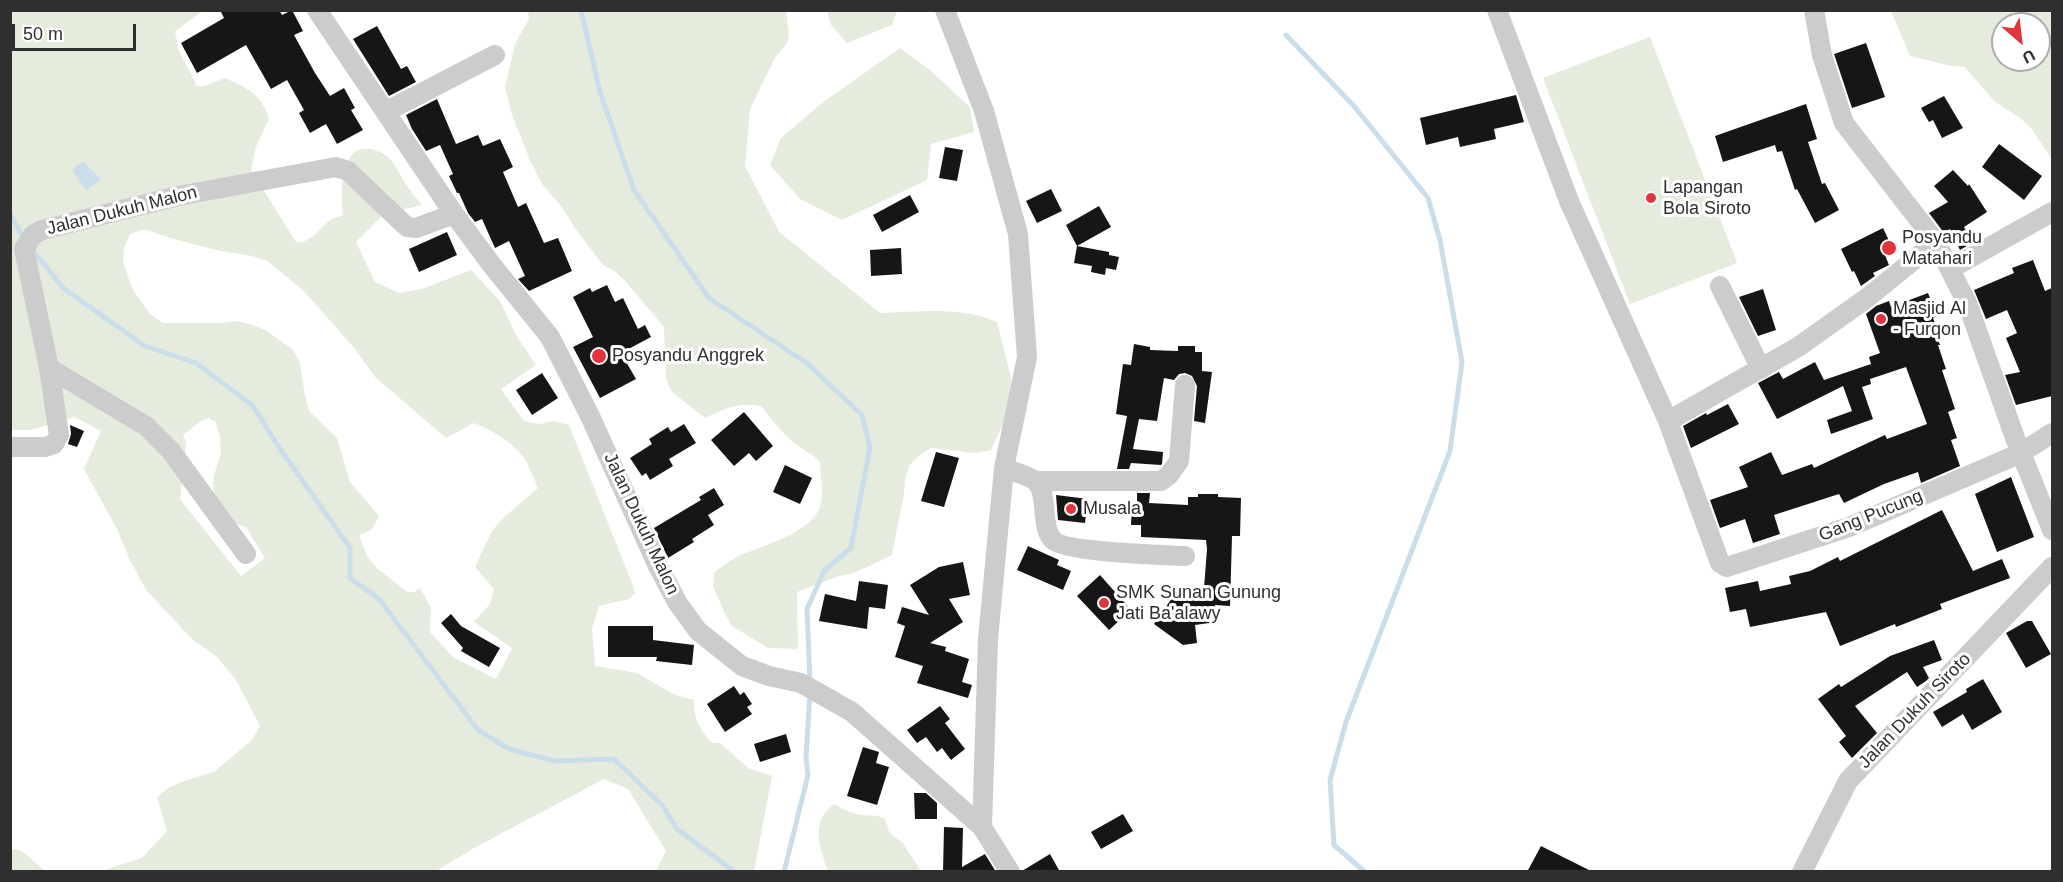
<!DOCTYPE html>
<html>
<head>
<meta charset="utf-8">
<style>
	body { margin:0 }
	#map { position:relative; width:2063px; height:882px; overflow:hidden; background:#fff; font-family:Helvetica,sans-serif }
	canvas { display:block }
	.frame { position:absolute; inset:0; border:12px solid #2f2f2f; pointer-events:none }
	.north { position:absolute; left:1991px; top:12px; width:60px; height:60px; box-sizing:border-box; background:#fff; border:2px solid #acacac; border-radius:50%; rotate:152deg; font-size:16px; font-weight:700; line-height:24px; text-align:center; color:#2f2f2f }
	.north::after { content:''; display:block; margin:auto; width:21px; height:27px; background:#e2353a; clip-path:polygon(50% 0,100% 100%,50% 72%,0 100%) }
	.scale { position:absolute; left:12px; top:24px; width:124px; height:27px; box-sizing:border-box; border:3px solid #2f2f2f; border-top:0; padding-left:8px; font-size:18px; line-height:21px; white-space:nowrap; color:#2f2f2f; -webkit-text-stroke:4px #fff; paint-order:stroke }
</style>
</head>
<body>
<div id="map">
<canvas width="2063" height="882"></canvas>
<div class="frame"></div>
<div class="north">U</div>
<div class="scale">50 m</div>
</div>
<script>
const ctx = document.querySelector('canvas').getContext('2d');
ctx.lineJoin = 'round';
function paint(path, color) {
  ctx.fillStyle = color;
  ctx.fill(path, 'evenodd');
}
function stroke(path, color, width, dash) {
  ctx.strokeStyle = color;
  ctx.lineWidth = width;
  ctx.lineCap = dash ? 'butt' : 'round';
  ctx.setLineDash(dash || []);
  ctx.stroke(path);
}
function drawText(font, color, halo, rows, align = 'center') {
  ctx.font = font + ' Helvetica,sans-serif';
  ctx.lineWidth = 6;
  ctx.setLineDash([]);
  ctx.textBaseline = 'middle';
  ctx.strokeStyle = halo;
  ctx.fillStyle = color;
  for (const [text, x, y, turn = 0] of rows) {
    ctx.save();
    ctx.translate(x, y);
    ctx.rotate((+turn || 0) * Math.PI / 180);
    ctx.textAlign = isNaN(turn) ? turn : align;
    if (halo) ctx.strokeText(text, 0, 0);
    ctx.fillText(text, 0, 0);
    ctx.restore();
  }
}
paint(new Path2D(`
	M10,11H203L175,31L179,51L197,86H204L225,78C248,89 261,93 269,119L256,147L251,170L296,242C319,243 321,217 343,216C341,196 339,144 370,149C376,150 386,154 390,159C396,166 400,175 405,183C410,191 416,198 422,205L384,214L356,242L375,282L399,293L422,289L471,270L500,301L516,335L536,365L501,389L524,421L539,424L554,421L569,425L633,586L635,593L629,599L599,606L592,629L595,666L637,673L675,695L694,700C693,718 700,730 712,743H720L748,768L772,776L754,871H656L666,851L628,789L604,779L474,848L436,871H101L142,858L167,831L157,797L170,787L184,781L214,772L252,740L260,726L236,680L217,657L193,640L146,590L129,558L117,529L84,469L101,431L74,417L31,430H11ZM144,229L174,239L220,251L252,256L267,261L304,291L355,349L375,377L446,438L474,423C491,430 513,442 524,458C530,467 533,478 538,488L501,520L492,531L475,567L494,589L490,604L474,622L512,648L496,679L453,657L430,632L431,608L420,588L414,592H407L378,569L368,558L359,536L372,529L379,516L350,482L337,438L309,411L305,396L300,363L293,350L267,331L253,325L236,321L222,323H163L151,315L133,290L123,263L124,248L130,234ZM208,418L215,421L220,437L221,453L214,475L213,489L215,497L232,523L246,527L265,558L241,576L180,499L186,442L183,435L201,421Z
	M528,11H786L789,36L786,45L776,56L750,109L745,166L779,232L880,313C919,312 960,306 997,322L1011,377L1010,408L991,450L975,453L931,448L920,455L909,466L905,480L904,494L892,555L854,573L839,576L797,592L798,649L768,648L732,626L725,614L713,586L714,573C721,567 728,562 737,557C761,545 813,534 821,504C824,492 820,475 820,462C812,453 806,452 797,445C783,435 772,419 761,406C737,402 726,409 705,418L672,392L666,379L664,327L627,283L616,272L603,265L577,231L561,206L542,184L529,158L512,115L505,87L515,44L529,19Z
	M897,11L892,25L847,43L831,25L827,11Z
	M1891,11H2052V159L2031,128L2020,118L1994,101L1965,67L1951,66L1910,56ZM2003,24H2039V60H2003Z
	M1650,37L1737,263L1630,304L1543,78Z
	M900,48L931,71L970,107L974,132L931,144L927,180L842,220L800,199L770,165L781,138L822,103Z
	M834,804C843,809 852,814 862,815C871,816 876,814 885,819L890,834L902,842L919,868L920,871H828C819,846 810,823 834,804Z
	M15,849L22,851L45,871H11V851Z`), '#e5ecde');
paint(new Path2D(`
	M83,161L101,179L86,190L72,170Z`), '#caddeb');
stroke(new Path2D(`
	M581,10L600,92L634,190L709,298L808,364L862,415L870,447L851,548L824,571L807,609L810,683
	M1286,35L1353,105L1428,198L1440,240L1462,362L1450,451L1346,722L1330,780L1334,845L1365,872
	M10,214L24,239
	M31,248L63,288L145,346L196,363L253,406L278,446L350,548V578L379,599L478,730L509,749L554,761L614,759L662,805L677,829L735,872
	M784,872L808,775L806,757L810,693`), '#caddeb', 5);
paint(new Path2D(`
	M220,10H279L282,15L292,10L303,31L294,35L315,73L330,96L344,88L355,108L351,110L363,130L337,144L326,124L310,133L299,113L304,110L287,80L271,89L246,45L197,73L181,43L224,18Z
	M377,26L401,69L407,66L416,82L389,96L353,39Z
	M1866,43L1885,97L1852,108L1834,54Z
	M1516,95L1524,122L1494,129L1496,139L1460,147L1458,137L1426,145L1420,118Z
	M1944,96L1963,128L1942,138L1933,120L1929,122L1921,108Z
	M437,99L456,144L478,135L483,146L500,139L513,167L503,172L518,207L526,203L544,243L558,238L572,271L529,291L518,279L525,276L509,241L495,248L482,219L475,222L468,213L459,193H457L449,176L453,174L440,145L426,151L412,129L406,115Z
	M1806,104L1817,139L1808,142L1822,184L1825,183L1839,210L1815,223L1797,189L1795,190L1782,151L1777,152L1775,145L1723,162L1715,136Z
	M1999,144L2042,176L2024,200L1982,167Z
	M945,147L963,150L957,181L939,178Z
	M1953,170L1968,186L1969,184L1987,212L1964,227L1972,243L1960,250L1950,229L1944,233L1929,213L1948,202L1934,186Z
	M1051,189L1062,211L1037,223L1026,201Z
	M910,195L919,212L882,232L873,215Z
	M1099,206L1111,227L1077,246L1066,225Z
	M1883,228L1894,251L1885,255L1889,265L1873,273L1875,276L1861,286L1854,271L1852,272L1841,249Z
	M447,232L457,255L419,272L409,249Z
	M1077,246L1109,252V255L1119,257L1116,270L1106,268L1105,275L1091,272L1092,266L1074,263Z
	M901,248L902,274L871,276L870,250Z
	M2033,260L2045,291L2052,288V396L2016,405L2005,375L2020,372L2006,338L2017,333L2007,310L1986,319L1974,290L2014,273L2012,268Z
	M607,285L615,302L623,298L638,329L645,325L651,337L621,353L636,379L600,398L573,347L593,337L573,297L590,288L592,292Z
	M1763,289L1776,330L1758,336L1739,297Z
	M1928,293L1937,316L1933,318L1940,336L1937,337L1940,345H1938L1946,369L1942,370L1955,409L1948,412L1957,438L1951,440L1960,466L1921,483L1918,472L1884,484L1844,503L1839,494L1774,515L1780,534L1753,543L1745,519L1720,528L1710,500L1748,487L1739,467L1771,452L1782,475L1812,464L1814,468L1885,435L1887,439L1927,424L1906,367L1870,379L1871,384L1862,387L1873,419L1831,434L1827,420L1852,411L1843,386L1777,419L1758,383L1779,372L1783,379L1815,362L1824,380L1871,364L1869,357L1880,353L1866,314L1876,306L1889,301L1891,307Z
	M1134,344L1150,347V350L1178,351V346H1195V352H1202V371L1212,372L1205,423L1194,421L1197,386L1192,376L1185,373L1179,374L1174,380L1164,378L1157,421L1139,419L1133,449L1163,452L1162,464L1161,465L1131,463L1129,469H1117L1127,416L1116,414L1123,364L1131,365Z
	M542,373L558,398L532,415L516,390Z
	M1728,404L1739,424L1691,448L1683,426L1706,413L1707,415Z
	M744,412L773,446L756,461L749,453L734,466L711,440Z
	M684,424L696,443L669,459L673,466L650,480L646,473L642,476L630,458L652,444L649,439L668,427L671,432Z
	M70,425L84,431L77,447L68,444L71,434Z
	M936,452L959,458L944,507L921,501Z
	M785,465L812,478L800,504L773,492Z
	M2011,477L2034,537L1997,552L1975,494Z
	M714,488L724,505L708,515L714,525L692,539L694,542L668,558L654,528L701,500L699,497Z
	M1137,493H1150L1149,503L1188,505V497H1198V494H1218V497L1241,498L1240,536H1232L1230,606L1215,605L1216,622L1195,625L1197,643L1183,645L1154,624L1179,588H1204L1207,549L1206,540L1141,537V525H1131L1132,503H1137Z
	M1056,495L1088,499L1085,523L1058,520Z
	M1942,510L1973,571L2002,559L2010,578L1940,604L1942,609L1896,627L1895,624L1840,646L1826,612L1750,627L1746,609L1730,612L1725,588L1758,581L1760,591L1791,584L1789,576L1810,571L1838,557L1840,561Z
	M1028,546L1059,560L1057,565L1071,571L1063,590L1017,570Z
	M963,562L970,595L949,599L963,622L930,643L946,647L945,651L969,659L962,682L972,685L968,698L917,683L923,666L895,657L905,626L897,623L902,607L929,615L910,585L939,567Z
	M1100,575L1131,610L1109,630L1077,596Z
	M859,581L888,585L885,609L869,607L867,629L819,621L825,594L856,601Z
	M451,614L461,626L500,648L489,667L461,651L463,648L441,623Z
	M2027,621H2032L2051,654L2026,668L2006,633Z
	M608,626H653V640L694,645L692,665L656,661L657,657H608Z
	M1934,640L1942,660L1923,667L1929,678L1926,681L1917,687L1907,672L1855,706L1877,733L1852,758L1839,742L1846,736L1818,699L1839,684L1841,687L1890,656Z
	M1983,679L2002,712L1972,730L1963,714L1942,727L1933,712L1967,692L1966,689Z
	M734,686L740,695L744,692L752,704L747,707L752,714L725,732L707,704Z
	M940,706L950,719L945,723L965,749L951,760L942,748L937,752L926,737L917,743L907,730Z
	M786,734L791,752L760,762L754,744Z
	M863,747L879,752L876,763L889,767L877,805L847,796Z
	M914,793H926L937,803V819H915Z
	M1123,814L1133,831L1101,849L1091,832Z
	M944,827L963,828L962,867L985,854L996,872H943Z
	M1541,846L1593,872H1527Z
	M1050,854L1060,872H1022V871Z`), '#161616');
stroke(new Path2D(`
	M317,10L454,214L491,264L550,337L590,416L657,564L677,602L698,631L742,666L769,676L801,683L852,712L982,827L1010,872
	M945,10L984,111L1018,234L1027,357L1004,468L988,639L982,827
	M1497,10L1569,201L1668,421L1720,563L1727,567L1849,527L2021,453L2052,433
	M1814,10L1822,55L1844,123L1936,242L1968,305L2015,438L2052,530
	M387,111L495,55
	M1950,269L2052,212
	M1720,286L1761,369
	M49,368L146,426L171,451L246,554
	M1668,421L1798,347L1867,298L1936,242
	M10,447H45L54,444L59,435L49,368L24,249L33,235L42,230L178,196L336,167L348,171L407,227L416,228L454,214
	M1004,468C1013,472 1025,474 1034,480C1050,491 1039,526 1053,540C1064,552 1164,555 1185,556
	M1036,481H1161L1169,475L1179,461L1185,385
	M1802,872L1848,781L2052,567`), '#ccc', 20);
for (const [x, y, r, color] of [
	[1651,198,6,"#e2353a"],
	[1889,248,8,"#e2353a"],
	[1881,319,6,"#e2353a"],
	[599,356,8,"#e2353a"],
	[1071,509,6,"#e2353a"],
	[1104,603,6,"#e2353a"]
]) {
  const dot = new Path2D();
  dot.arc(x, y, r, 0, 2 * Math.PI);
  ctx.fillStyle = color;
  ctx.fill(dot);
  stroke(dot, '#fff', 2);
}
drawText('18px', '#2f2f2f', '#fff', [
	["Lapangan",1663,188],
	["Bola Siroto",1663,209],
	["Posyandu",1902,238],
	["Matahari",1902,259],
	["Masjid Al",1893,309],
	["- Furqon",1893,330],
	["Posyandu Anggrek",612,356],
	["Musala",1083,509],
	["SMK Sunan Gunung",1116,593],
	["Jati Ba'alawy",1116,614]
], 'left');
drawText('18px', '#2f2f2f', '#fff', [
	["Jalan Dukuh Malon",122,211,-14],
	["Gang Pucung",1871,516,-22],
	["Jalan Dukuh Malon",641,524,65],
	["Jalan Dukuh Siroto",1915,711,-46]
]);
</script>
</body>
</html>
